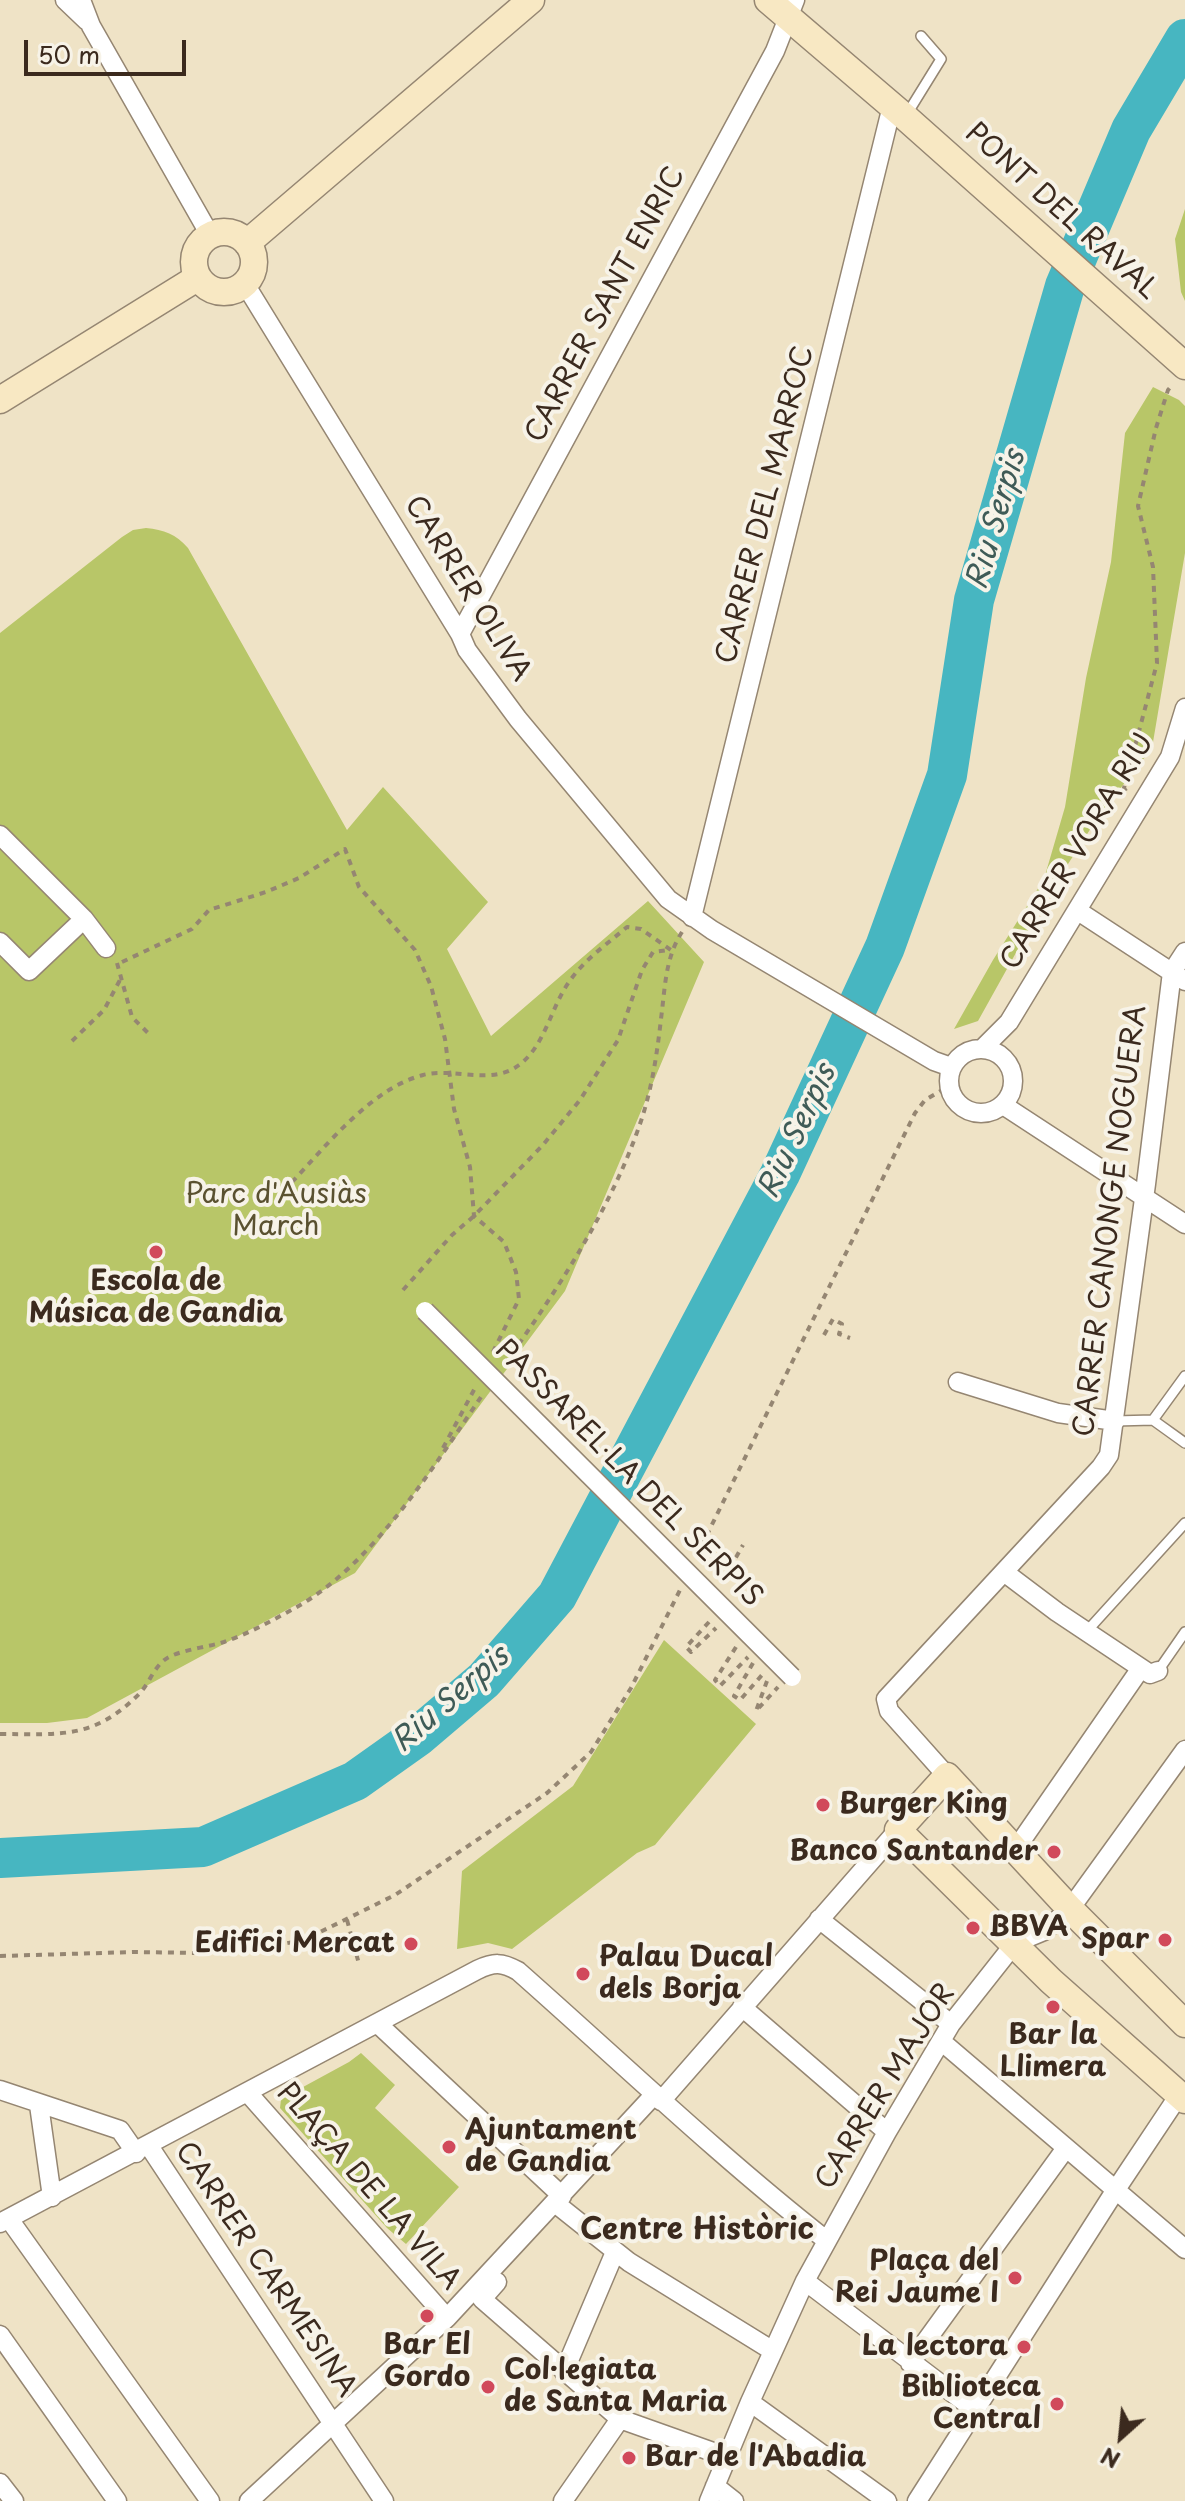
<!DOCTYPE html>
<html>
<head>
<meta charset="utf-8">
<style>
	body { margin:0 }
	#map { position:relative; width:1185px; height:2501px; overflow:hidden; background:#efe3c6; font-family:"Playpen Sans",sans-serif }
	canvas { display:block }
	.north { position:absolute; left:1081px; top:2397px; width:80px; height:80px; -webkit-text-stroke:6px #f7f3e8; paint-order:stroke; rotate:207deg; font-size:22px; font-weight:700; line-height:32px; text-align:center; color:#3b2a1e }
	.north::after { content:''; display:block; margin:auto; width:28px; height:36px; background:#3b2a1e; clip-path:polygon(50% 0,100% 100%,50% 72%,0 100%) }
	.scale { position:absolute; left:24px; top:40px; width:162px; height:36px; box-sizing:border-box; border:4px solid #3b2a1e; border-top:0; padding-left:10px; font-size:24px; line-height:28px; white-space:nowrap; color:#3b2a1e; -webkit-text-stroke:6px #f7f3e8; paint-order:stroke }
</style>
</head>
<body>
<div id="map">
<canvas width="1185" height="2501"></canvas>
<div class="north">N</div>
<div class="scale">50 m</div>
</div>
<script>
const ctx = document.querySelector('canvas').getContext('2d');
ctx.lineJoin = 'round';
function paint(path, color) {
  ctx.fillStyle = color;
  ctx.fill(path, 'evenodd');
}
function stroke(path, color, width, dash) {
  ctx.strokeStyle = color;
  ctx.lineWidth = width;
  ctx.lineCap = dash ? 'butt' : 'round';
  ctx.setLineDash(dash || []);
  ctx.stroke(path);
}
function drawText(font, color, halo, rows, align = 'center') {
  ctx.font = font + ' "Playpen Sans",sans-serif';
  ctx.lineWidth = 8;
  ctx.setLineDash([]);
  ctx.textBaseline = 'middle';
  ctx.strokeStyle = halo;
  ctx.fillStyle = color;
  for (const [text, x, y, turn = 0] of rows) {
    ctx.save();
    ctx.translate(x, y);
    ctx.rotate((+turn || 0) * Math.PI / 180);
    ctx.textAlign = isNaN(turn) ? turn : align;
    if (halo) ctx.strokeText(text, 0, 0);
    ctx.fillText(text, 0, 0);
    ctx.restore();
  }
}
paint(new Path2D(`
	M1185,209V301L1181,292L1175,239Z
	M1153,387L1179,400L1185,406V553L1152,748L1098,817L1047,897L978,1021L954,1029L993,960L1044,879L1065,807L1086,678L1111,562L1125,433Z
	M146,528C164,530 176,534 188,548L347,830L383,787L488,902L447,949L491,1036L648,901L704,962L565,1291L355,1573L87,1718L47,1723H0V633L122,537L133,530Z
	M664,1640L756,1724L655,1845L637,1853L512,1949L488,1943L457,1949L462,1871L573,1786Z
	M361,2053L395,2085L375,2108L459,2187L406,2244L387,2228L280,2108L281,2099L349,2062Z`), '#b8c668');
stroke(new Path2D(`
	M0,1858L203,1847L355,1781L417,1737L484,1680L557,1596L780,1174L885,947L947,775L974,600L1065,286L1131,130L1185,39`), '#47b6c1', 40);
const lane = new Path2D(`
	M907,114L941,59L921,36
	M1153,1420L1185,1376
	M1115,1421L1153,1420L1185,1443
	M1087,1631L1185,1523
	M1158,1671L1185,1632`);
const street = new Path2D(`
	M65,0L87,21
	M81,0L91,26L210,235
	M245,284L460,634L467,650L518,719L668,899L712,930L934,1061L951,1067
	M460,634L775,51L795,0
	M0,835L84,919L106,948
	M1078,911L1185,981
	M692,917L892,106
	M0,942L29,971L84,919
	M983,1048L1009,1022L1170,757L1185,708
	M949 1081a32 32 0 1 1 64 0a32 32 0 1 1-64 0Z
	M1003,1105L1185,1224
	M958,1382L1058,1413L1115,1421
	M1004,1572L1057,1612L1150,1674L1158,1671
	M947,1776L889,1711L886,1699L1101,1467L1109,1455L1146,1184L1172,972L1185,952
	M1015,1850L1141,1668
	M819,1919L951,2024
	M742,2007L887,2132
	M378,2024L562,2196
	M941,2041L1185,2249
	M0,2090L120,2130L136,2153
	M248,2093L447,2318
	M661,2101L898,1830
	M39,2105L52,2197
	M149,2146L384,2501
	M555,2203L629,2262L773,2351
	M9,2219L210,2501
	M0,2223L477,1970C494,1962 502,1962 518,1971C621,2062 719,2156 826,2240
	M805,2281L975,2410
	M497,2282L482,2299L620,2419L727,2457
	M0,2335L117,2501
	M910,2363L1066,2148
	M564,2372L615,2252
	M750,2402L887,2501
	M0,2483L14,2501
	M715,2486L734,2501
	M249,2501L447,2318L654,2095
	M563,2501L620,2419
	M709,2501L750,2402L805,2281L887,2132L951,2024L1015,1943L1044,1931L1070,1909L1185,1750
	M917,2501L1115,2191L1179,2095`);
const secondary = new Path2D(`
	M768,0L905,117L1185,366
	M194 262a30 30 0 1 1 60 0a30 30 0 1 1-60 0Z
	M247,243L531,0
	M0,400L197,278
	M1185,2024L1070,1909L947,1776L898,1830L1051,1981L1185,2100`);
stroke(lane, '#958672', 12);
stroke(street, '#958672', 21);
stroke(secondary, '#958672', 29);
stroke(new Path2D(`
	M1126,791L1124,788L1157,663L1153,567L1138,506L1156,428L1168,390L1173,384
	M122,962L192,929L209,910L266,892L299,878L345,849L359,887L415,950L431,986L445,1039L454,1109L470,1167L474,1216L504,1242L516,1272L519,1299L493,1352
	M117,963L132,1017L150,1035
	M72,1041L104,1010L121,978
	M292,1182C327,1145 372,1088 423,1075C455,1067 491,1086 519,1065C545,1046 551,1007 569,982C584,960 607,944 627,927L641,929L671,950
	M403,1290L452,1235L474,1216L542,1146L580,1100L618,1040L642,970L653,952L668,950
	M824,1335L833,1319L842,1324L839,1334L850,1338
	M505,1364C558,1288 611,1210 641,1121C652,1088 657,1054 661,1019C665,989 665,958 682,932
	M443,1448L475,1388
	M696,1557L915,1113L925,1100L949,1086
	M730,1568L743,1545
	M709,1622L686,1647L691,1652L716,1628
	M736,1647L715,1680L720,1686L748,1657
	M753,1663L734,1696L740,1700L762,1675
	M767,1681L756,1711L778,1687
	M0,1734C60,1734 94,1740 140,1693C151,1681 155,1663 171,1656C187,1649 207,1647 224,1642C248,1634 273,1620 295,1608C373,1565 434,1466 483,1394
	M347,1920L359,1964
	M0,1956L134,1952L200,1953L272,1946L304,1940L395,1895L547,1793L591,1752L631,1688L680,1590`), '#958672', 4, [6, 6]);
stroke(lane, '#fff', 9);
stroke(street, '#fff', 18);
stroke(secondary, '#f8e8c3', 26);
const streetBridge = new Path2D(`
	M425,1311L792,1677`);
stroke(streetBridge, '#958672', 21, []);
stroke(streetBridge, '#fff', 18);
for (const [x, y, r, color] of [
	[156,1252,8,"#d1495b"],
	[823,1805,8,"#d1495b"],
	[1054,1852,8,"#d1495b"],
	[973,1928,8,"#d1495b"],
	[1165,1940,8,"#d1495b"],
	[411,1944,8,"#d1495b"],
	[583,1974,8,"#d1495b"],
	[1053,2007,8,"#d1495b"],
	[449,2147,8,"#d1495b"],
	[1015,2278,8,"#d1495b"],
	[427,2316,8,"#d1495b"],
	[1024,2347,8,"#d1495b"],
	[488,2387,8,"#d1495b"],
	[1057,2404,8,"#d1495b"],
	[629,2458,8,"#d1495b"]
]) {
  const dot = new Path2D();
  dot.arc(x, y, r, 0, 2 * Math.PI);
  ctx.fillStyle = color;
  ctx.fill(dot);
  stroke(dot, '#f7f3e8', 3);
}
drawText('28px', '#3b2a1e', '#f7f3e8', [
	["PONT DEL RAVAL",1061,212,42],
	["CARRER SANT ENRIC",606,305,-62],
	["CARRER DEL MARROC",766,505,-76],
	["CARRER OLIVA",467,589,58],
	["CARRER VORA RIU",1078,852,-59],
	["CARRER CANONGE NOGUERA",1111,1221,-83],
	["PASSAREL·LA DEL SERPIS",628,1474,45],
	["CARRER MAJOR",886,2087,-58],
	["PLAÇA DE LA VILA",368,2187,49],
	["CARRER CARMESINA",265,2270,56]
]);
drawText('28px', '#5a5130', '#f7f3e8', [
	["Parc d'Ausiàs",276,1195],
	["March",276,1227]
]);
drawText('bold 28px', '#3b2a1e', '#f7f3e8', [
	["Escola de",156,1282,"center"],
	["Música de Gandia",156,1314,"center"],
	["Burger King",839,1805],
	["Banco Santander",1038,1852,"right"],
	["BBVA",989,1928],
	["Spar",1149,1940,"right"],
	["Edifici Mercat",395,1944,"right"],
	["Palau Ducal",599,1958],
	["dels Borja",599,1990],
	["Bar la",1053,2036,"center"],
	["Llimera",1053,2068,"center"],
	["Ajuntament",465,2131],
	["de Gandia",465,2163],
	["Plaça del",999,2262,"right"],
	["Rei Jaume I",999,2294,"right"],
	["Bar El",427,2346,"center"],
	["Gordo",427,2378,"center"],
	["La lectora",1008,2347,"right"],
	["Col·legiata",504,2371],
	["de Santa Maria",504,2403],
	["Biblioteca",1041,2388,"right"],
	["Central",1041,2420,"right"],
	["Bar de l'Abadia",645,2458]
], 'left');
drawText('italic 30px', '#3f5b57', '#f7f3e8', [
	["Riu Serpis",997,520,-74],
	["Riu Serpis",798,1132,-65],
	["Riu Serpis",451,1700,-41]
]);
drawText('bold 30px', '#3b2a1e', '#f7f3e8', [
	["Centre Històric",697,2231]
]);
</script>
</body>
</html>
